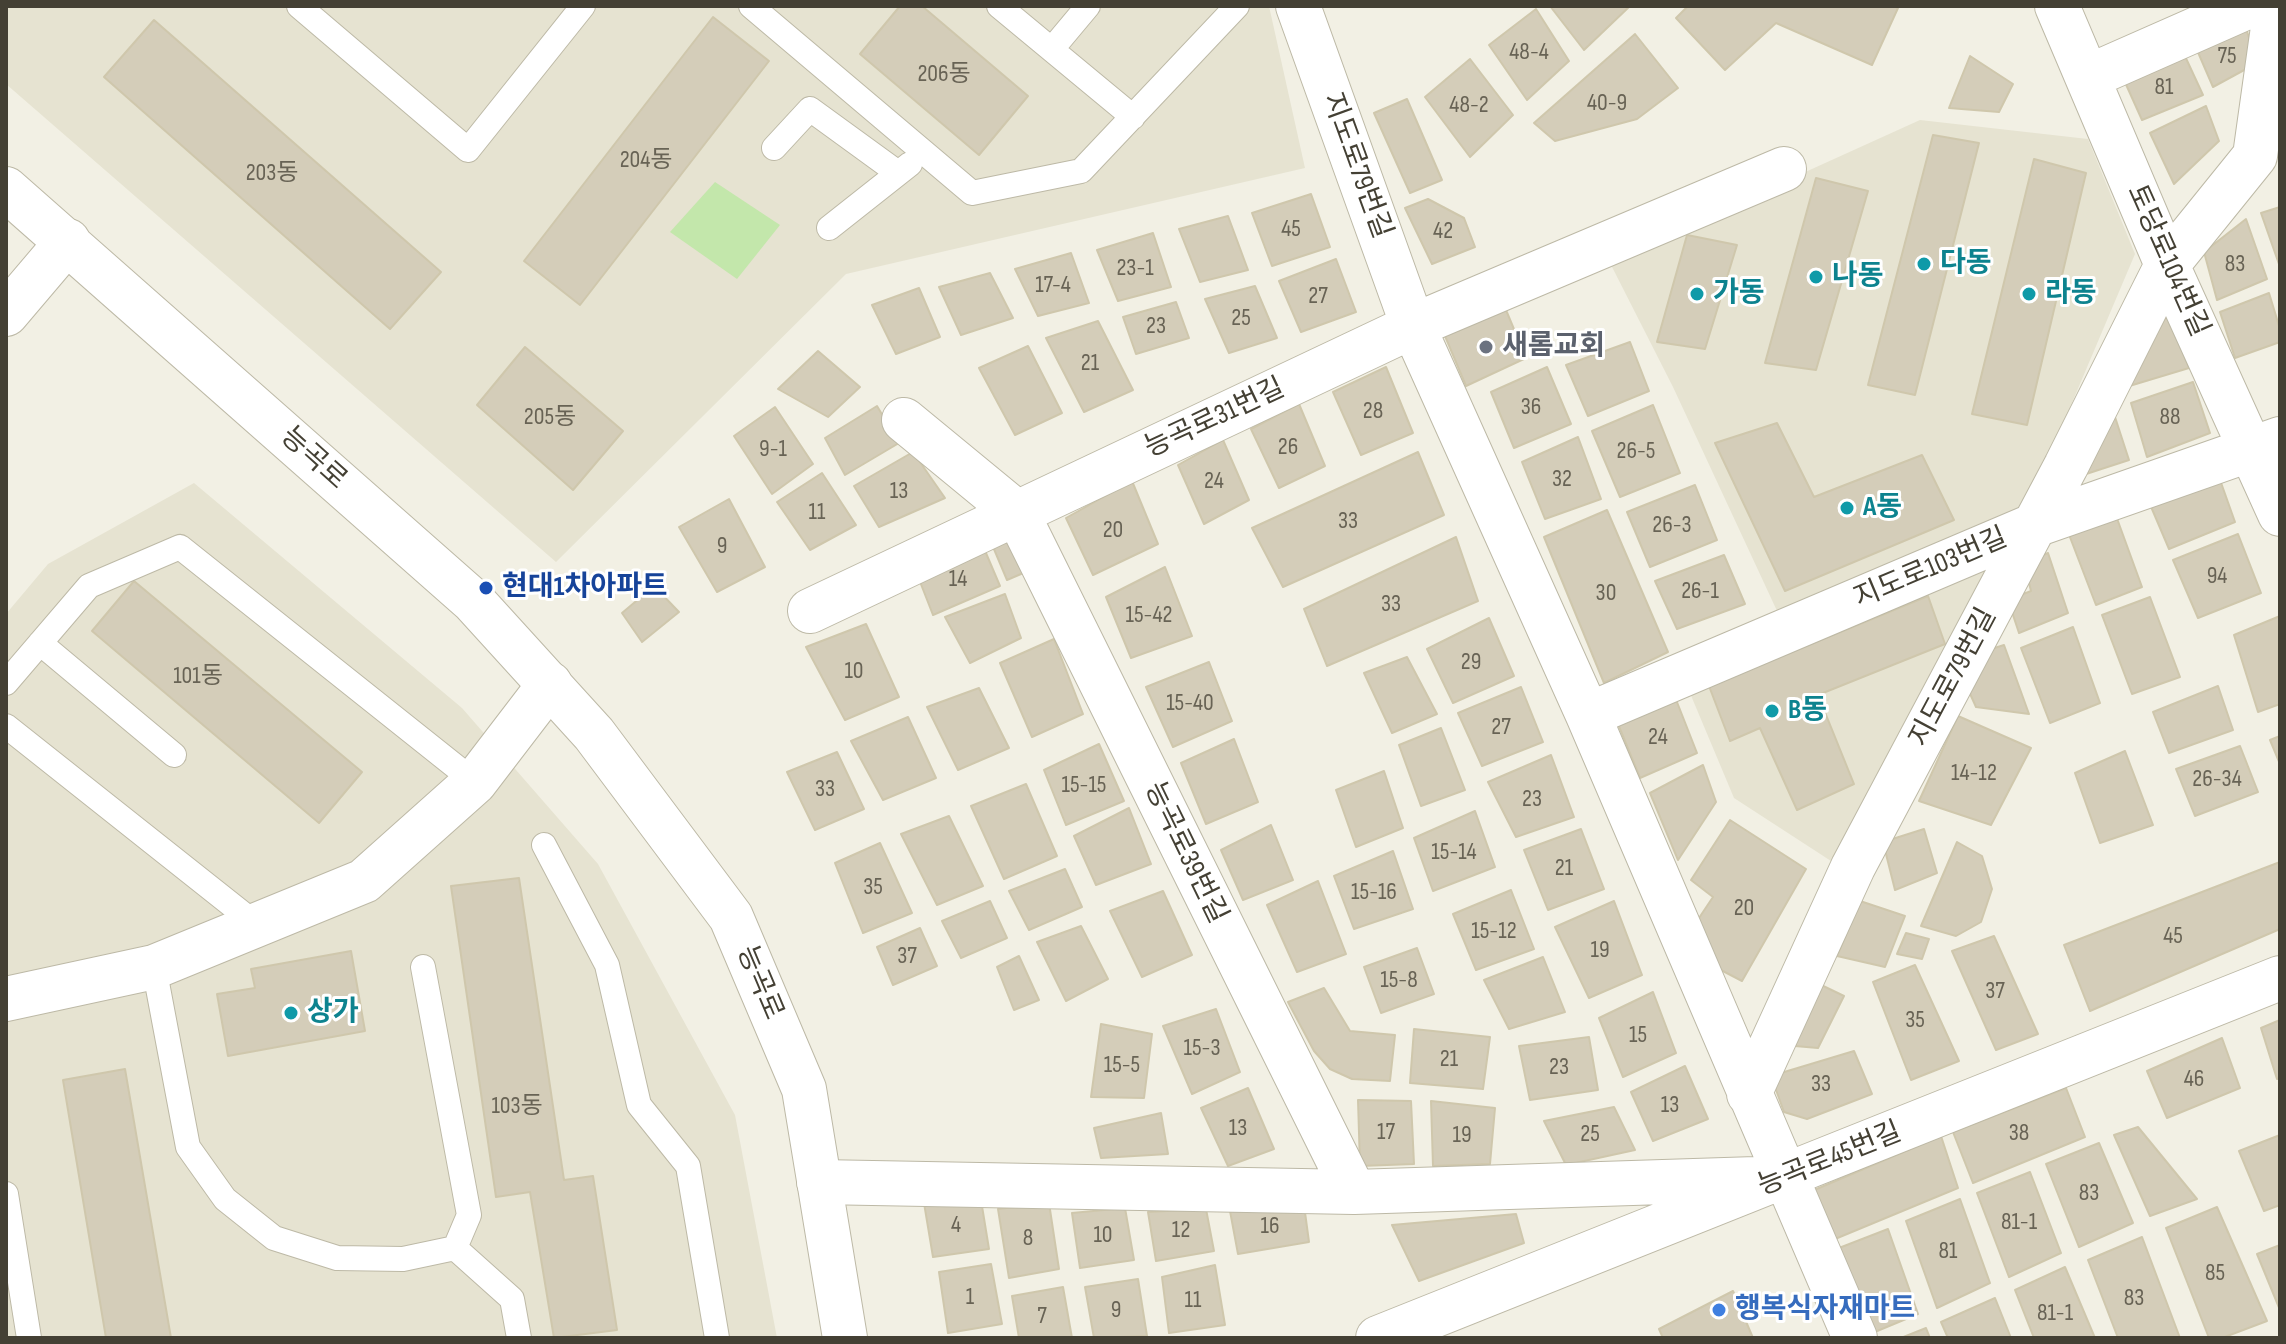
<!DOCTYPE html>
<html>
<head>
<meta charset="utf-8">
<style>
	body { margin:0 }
	#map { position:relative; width:2286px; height:1344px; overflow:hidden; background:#f2f0e4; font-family:"Sofia Sans Condensed",sans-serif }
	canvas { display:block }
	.frame { position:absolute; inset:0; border:8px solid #444034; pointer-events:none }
</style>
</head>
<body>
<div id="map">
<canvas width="2286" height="1344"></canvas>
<div class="frame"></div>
</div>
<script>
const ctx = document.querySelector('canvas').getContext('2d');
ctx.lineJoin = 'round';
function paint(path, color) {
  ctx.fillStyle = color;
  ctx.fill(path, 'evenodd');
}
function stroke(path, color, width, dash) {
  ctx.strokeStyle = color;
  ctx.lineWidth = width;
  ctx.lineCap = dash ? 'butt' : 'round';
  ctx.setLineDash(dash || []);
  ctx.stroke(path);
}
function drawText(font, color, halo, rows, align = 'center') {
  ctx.font = font + ' "Sofia Sans Condensed","Noto Sans KR",sans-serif';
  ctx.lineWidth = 6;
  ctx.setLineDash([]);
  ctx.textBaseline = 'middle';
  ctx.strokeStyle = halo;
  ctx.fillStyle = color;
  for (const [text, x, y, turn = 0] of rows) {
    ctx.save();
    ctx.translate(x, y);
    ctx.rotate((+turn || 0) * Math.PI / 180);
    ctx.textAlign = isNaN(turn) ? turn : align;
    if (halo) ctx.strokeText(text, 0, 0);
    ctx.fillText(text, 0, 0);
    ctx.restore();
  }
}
paint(new Path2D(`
	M6,6H1269L1305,168L846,274L556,562L6,84Z
	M1920,120L2088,139L2135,254L2049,457L1953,652L1831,861L1734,798L1687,686L1791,641L1673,387L1609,261Z
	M194,483L462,708L598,864L735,1115L777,1338H6V614L48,564Z`), '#e6e3d1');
paint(new Path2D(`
	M715,182L780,225L737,279L670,232Z`), '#c3e7ab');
const building = new Path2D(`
	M900,6H922L1028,96L979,155L860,54Z
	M1550,6H1630L1584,50Z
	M1688,6H1894L1898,8L1872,65L1776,23L1725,70L1676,18Z
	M1536,9L1569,61L1527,100L1489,45Z
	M713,17L769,61L580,305L524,261Z
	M154,20L441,272L390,329L104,77Z
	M2245,25L2257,63L2213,87L2197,50Z
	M1635,34L1678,88L1637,119L1555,141L1534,123Z
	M2184,54L2203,95L2142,120L2124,80Z
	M1970,56L2013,84L1999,112L1949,108Z
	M1470,59L1513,115L1470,157L1425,97Z
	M1407,99L1442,180L1410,193L1374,113Z
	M2206,106L2219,141L2174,184L2150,133Z
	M1933,135L1979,143L1915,395L1868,385Z
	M2034,159L2086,173L2027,425L1972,414Z
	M1816,178L1868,191L1816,370L1765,363Z
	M1311,194L1330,247L1272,266L1252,213Z
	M1428,199L1464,218L1475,247L1432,264L1405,208Z
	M2280,207V267L2261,213Z
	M1228,216L1248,270L1200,282L1179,229Z
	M2246,219L2267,279L2217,300L2204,252Z
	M1153,233L1171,287L1118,301L1097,250Z
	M1687,235L1737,245L1705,349L1657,342Z
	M1071,253L1089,303L1038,316L1015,269Z
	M1336,259L1356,312L1301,332L1279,281Z
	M990,273L1013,318L961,335L939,287Z
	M1255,286L1277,338L1229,353L1205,299Z
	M919,288L940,337L896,354L872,305Z
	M2269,293L2280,329V342L2235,358L2220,312Z
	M1176,302L1189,338L1136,354L1123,317Z
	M1506,310L1526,358L1466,386L1445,336Z
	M2168,313L2189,368L2126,387Z
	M1098,321L1133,390L1084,412L1046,338Z
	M1630,342L1649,391L1588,416L1566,365Z
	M1028,346L1062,413L1015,435L979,368Z
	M525,347L623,431L573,490L477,405Z
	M818,351L860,387L828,417L778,389Z
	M1386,367L1413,433L1361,455L1333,392Z
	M1547,367L1571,424L1514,448L1491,392Z
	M2193,382L2210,433L2147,457L2131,403Z
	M1299,404L1325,466L1279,488L1251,429Z
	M1653,405L1680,473L1620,497L1592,431Z
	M877,406L899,443L845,475L825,438Z
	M775,407L813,464L772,494L734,436Z
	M2115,417L2129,460L2080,476Z
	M1777,423L1814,497L1922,455L1954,520L1785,591L1715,443Z
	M1578,437L1601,499L1545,519L1522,462Z
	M1223,440L1249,500L1204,524L1178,465Z
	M913,452L945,498L879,527L854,486Z
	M1418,452L1444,515L1283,587L1252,528Z
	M822,473L856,525L810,550L777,502Z
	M2219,477L2235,522L2169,549L2149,502Z
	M1132,481L1158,544L1093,575L1066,518Z
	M1695,485L1717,540L1650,567L1627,512Z
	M729,499L765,567L717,592L679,527Z
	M1607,510L1668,652L1604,683L1544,537Z
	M2115,513L2142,587L2096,605L2068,532Z
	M2238,534L2261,593L2198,618L2173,560Z
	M1011,535L1028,571L1007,580L991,542Z
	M1456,537L1478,601L1327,666L1304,609Z
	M983,546L1000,586L933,615L917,574Z
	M2048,553L2068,613L2019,633L2008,600L2031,591L2024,563Z
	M1724,555L1745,604L1677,629L1655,581Z
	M1165,567L1192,636L1131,658L1106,597Z
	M134,581L362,772L319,823L92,631Z
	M654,586L679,612L642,642L622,613Z
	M1005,594L1021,638L970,663L945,617Z
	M1928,596L1945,644L1818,695L1854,784L1797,810L1760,728L1730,741L1709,686Z
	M2150,597L2180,677L2132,694L2102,615Z
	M2280,616V704L2258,712L2234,635Z
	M1489,618L1514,676L1453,703L1427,649Z
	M866,624L899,697L845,720L806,647Z
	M2073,627L2100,703L2050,723L2021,648Z
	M1054,639L1083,714L1032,737L1000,663Z
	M2004,645L2029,714L1976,707L1967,687L1985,651Z
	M1407,657L1437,714L1392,733L1364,673Z
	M1209,662L1232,721L1173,747L1146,687Z
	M2218,686L2233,730L2169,753L2153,712Z
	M1521,687L1543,742L1482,766L1458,713Z
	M979,688L1009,748L958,770L927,707Z
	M1675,697L1697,753L1640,778L1618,724Z
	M1958,716L2031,748L1991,825L1919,801Z
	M908,717L936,778L883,800L851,741Z
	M1441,728L1465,790L1421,806L1399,745Z
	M2280,736V764L2270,740Z
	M1234,739L1258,802L1206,824L1181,763Z
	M1099,744L1124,801L1066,825L1044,770Z
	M2240,746L2258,792L2195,816L2176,769Z
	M2125,751L2153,825L2100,843L2075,773Z
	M837,752L864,809L815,830L787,772Z
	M1551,755L1574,817L1516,837L1488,782Z
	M1703,765L1716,802L1678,860L1650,793Z
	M1384,771L1403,828L1356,847L1336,790Z
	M1026,784L1057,856L1004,879L971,806Z
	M1129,808L1151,864L1096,885L1074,836Z
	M1475,811L1495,867L1433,891L1414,838Z
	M949,816L983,886L937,905L901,834Z
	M1730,820L1806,869L1742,981L1719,969L1697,921L1713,897L1691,880Z
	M1271,825L1293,880L1243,900L1221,850Z
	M1581,829L1604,889L1548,910L1524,850Z
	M1924,829L1937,873L1895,890L1883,842Z
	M1957,842L1982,856L1992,889L1981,922L1956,936L1921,926Z
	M880,843L912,913L863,933L835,863Z
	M1393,851L1413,909L1354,929L1334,876Z
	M2280,862V929L2090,1011L2064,945Z
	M1065,869L1082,907L1029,930L1009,891Z
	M519,878L564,1180L593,1176L617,1330L554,1338L530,1192L496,1197L451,886Z
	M1318,881L1346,954L1297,972L1267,905Z
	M1511,890L1534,949L1476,970L1453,914Z
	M1163,891L1192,955L1142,977L1110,911Z
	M990,901L1007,938L961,958L942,921Z
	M1614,901L1642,975L1589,998L1555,927Z
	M1860,901L1905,916L1885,967L1837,956Z
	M1081,926L1108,979L1066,1001L1037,942Z
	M920,928L937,966L893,985L877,947Z
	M1906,933L1929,939L1922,959L1897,954Z
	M1994,936L2038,1034L1996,1050L1952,951Z
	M1417,948L1434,994L1381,1013L1364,967Z
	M351,951L365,1031L228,1056L217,994L255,988L251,969Z
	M1019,956L1039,1000L1014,1010L997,967Z
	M1543,957L1565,1012L1509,1029L1484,980Z
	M1915,965L1959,1061L1911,1080L1873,982Z
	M1815,982L1844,996L1818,1048L1783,1045Z
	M1324,988L1350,1031L1395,1035L1390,1081L1352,1079L1330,1069L1314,1051L1288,1002Z
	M1653,992L1676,1053L1623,1077L1599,1018Z
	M1216,1009L1240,1072L1192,1094L1163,1026Z
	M2280,1020V1078L2277,1079L2261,1028Z
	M1101,1024L1152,1034L1144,1098L1091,1097Z
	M1414,1029L1490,1037L1483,1089L1410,1083Z
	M1589,1037L1598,1090L1530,1100L1519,1046Z
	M2222,1038L2240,1088L2167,1118L2147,1071Z
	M1854,1051L1872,1094L1807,1119L1784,1112L1771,1076Z
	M1685,1066L1708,1119L1653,1141L1631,1092Z
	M125,1069L171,1338H106L63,1080Z
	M1248,1088L1274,1149L1228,1166L1201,1108Z
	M2066,1088L2085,1137L1973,1183L1953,1132Z
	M1358,1100L1411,1101L1414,1164L1360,1166Z
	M1431,1101L1495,1108L1490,1164L1433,1166Z
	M1614,1107L1635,1150L1566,1165L1544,1121Z
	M1161,1113L1168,1154L1101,1158L1094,1128Z
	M2138,1127L2197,1199L2150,1216L2114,1135Z
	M2280,1135V1205L2264,1211L2239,1151Z
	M1941,1136L1958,1188L1835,1239L1812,1191Z
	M2099,1143L2133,1223L2079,1247L2046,1164Z
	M2030,1172L2061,1253L2009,1277L1977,1193Z
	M1960,1199L1990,1283L1937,1308L1906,1221Z
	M981,1200L989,1249L933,1257L924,1203Z
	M1049,1203L1059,1269L1009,1278L998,1209Z
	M1304,1205L1309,1242L1238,1254L1230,1211Z
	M2217,1207L2267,1321L2222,1338H2209L2166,1228Z
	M1125,1208L1134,1260L1080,1268L1072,1213Z
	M1206,1209L1214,1251L1156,1261L1148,1212Z
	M1516,1214L1524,1243L1419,1281L1392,1225Z
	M1888,1229L1918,1314L1870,1334L1839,1248Z
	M2142,1237L2180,1338H2118L2088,1260Z
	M2280,1245V1310L2257,1254Z
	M991,1264L1002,1324L948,1333L939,1272Z
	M1215,1265L1225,1325L1169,1333L1162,1277Z
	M2065,1267L2095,1338H2034L2015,1290Z
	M1138,1279L1147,1336L1094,1338L1085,1287Z
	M1063,1287L1072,1338H1019L1012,1296Z
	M1733,1291L1753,1338H1663L1659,1329Z
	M1995,1298L2011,1338H1948L1941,1322Z
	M1926,1328L1930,1338H1901Z`);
paint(building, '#d4cdb9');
stroke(building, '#cfc7ac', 2);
const service = new Path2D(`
	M299,6L468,150L583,6
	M751,6L972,193L1081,171L1237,6
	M999,6L1133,117
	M1052,49L1088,6
	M774,148L810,109L898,173
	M829,228L910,164
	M40,643L174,755
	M6,683L89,586L180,547L475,782
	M6,726L257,925
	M544,845L607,965L639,1105L688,1166L717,1338
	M154,967L188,1147L225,1199L274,1238L337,1258L403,1259L455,1248L469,1215L423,967
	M6,1194L29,1338
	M455,1248L512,1299L519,1338`);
const minor = new Path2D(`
	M1298,6L1413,326L1588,715L1855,1338
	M2057,6L2167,265L2280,514
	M2088,77L2249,6
	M6,314L68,241
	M904,420L1017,513L1354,1192
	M810,611L1413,326L1784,169
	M1588,715L2035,525L2280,439
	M6,999L154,967L364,881L475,782L550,684
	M1749,1094L1853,867L2066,466L2167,265L2255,156L2276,6
	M819,1182L1354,1192L1756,1179
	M1378,1338L2280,978`);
const tertiary = new Path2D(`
	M6,189L473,601L594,734L731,917L804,1089L845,1338`);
stroke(service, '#bdb9a6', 26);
stroke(minor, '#bdb9a6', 46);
stroke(tertiary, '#bdb9a6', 46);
stroke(service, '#fff', 24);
stroke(minor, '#fff', 44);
stroke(tertiary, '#fff', 44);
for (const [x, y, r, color] of [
	[1924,264,8,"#0f9aa8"],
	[1816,277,8,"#0f9aa8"],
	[1697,294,8,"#0f9aa8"],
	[2029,294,8,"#0f9aa8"],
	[1486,347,8,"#6b7280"],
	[1847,508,8,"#0f9aa8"],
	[486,588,8,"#1a4fb4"],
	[1772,711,8,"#0f9aa8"],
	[291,1013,8,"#0f9aa8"],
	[1719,1310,8,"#3f7fe0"]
]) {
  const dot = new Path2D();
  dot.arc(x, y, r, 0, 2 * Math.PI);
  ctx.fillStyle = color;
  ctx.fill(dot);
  stroke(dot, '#fff', 3);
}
drawText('24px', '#686355', null, [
	["48-4",1529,53],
	["75",2227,57],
	["206동",944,75],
	["81",2164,88],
	["40-9",1607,104],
	["48-2",1469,106],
	["204동",646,161],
	["203동",272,174],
	["45",1291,230],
	["42",1443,232],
	["83",2235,265],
	["23-1",1135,269],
	["17-4",1053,286],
	["27",1318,297],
	["25",1241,319],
	["23",1156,327],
	["21",1090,364],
	["36",1531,408],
	["28",1373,412],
	["205동",550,418],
	["88",2170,418],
	["26",1288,448],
	["9-1",773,450],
	["26-5",1636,452],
	["32",1562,480],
	["24",1214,482],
	["13",899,492],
	["11",817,513],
	["33",1348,522],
	["26-3",1672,526],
	["20",1113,531],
	["9",722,547],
	["94",2217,577],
	["14",958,580],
	["26-1",1700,592],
	["30",1606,594],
	["33",1391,605],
	["15-42",1149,616],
	["29",1471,663],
	["10",854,672],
	["101동",198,677],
	["15-40",1190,704],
	["27",1501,728],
	["24",1658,738],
	["14-12",1974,774],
	["26-34",2217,780],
	["15-15",1084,786],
	["33",825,790],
	["23",1532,800],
	["15-14",1454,853],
	["21",1564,869],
	["35",873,888],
	["15-16",1374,893],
	["20",1744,909],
	["15-12",1494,932],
	["45",2173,937],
	["19",1600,951],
	["37",907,957],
	["15-8",1399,981],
	["37",1995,992],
	["35",1915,1021],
	["15",1638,1036],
	["15-3",1202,1049],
	["21",1449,1060],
	["15-5",1122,1066],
	["23",1559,1068],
	["46",2194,1080],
	["33",1821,1085],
	["13",1670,1106],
	["103동",517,1107],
	["13",1238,1129],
	["17",1386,1133],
	["38",2019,1134],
	["25",1590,1135],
	["19",1462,1136],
	["83",2089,1194],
	["81-1",2019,1223],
	["4",956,1226],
	["16",1270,1227],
	["12",1181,1231],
	["10",1103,1236],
	["8",1028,1239],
	["81",1948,1252],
	["85",2215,1274],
	["1",970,1298],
	["83",2134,1299],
	["11",1193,1301],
	["9",1116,1311],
	["81-1",2055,1314],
	["7",1042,1317]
]);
drawText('28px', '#444034', '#fff', [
	["지도로79번길",1356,166,70],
	["토당로104번길",2167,261,66],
	["능곡로31번길",1215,419,-25],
	["능곡로",313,459,42],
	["지도로103번길",1931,569,-23],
	["지도로79번길",1954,678,-62],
	["능곡로39번길",1185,853,64],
	["능곡로",759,983,67],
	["능곡로45번길",1830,1160,-22]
]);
drawText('bold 28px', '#0d838f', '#fff', [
	["다동",1940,264],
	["나동",1832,277],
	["가동",1713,294],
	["라동",2045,294],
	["A동",1863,508],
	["B동",1788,711],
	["상가",307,1013]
], 'left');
drawText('bold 28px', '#5b616d', '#fff', [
	["새롬교회",1502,347]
], 'left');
drawText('bold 28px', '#164399', '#fff', [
	["현대1차아파트",502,588]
], 'left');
drawText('bold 28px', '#366cbe', '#fff', [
	["행복식자재마트",1735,1310]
], 'left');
</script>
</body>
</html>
